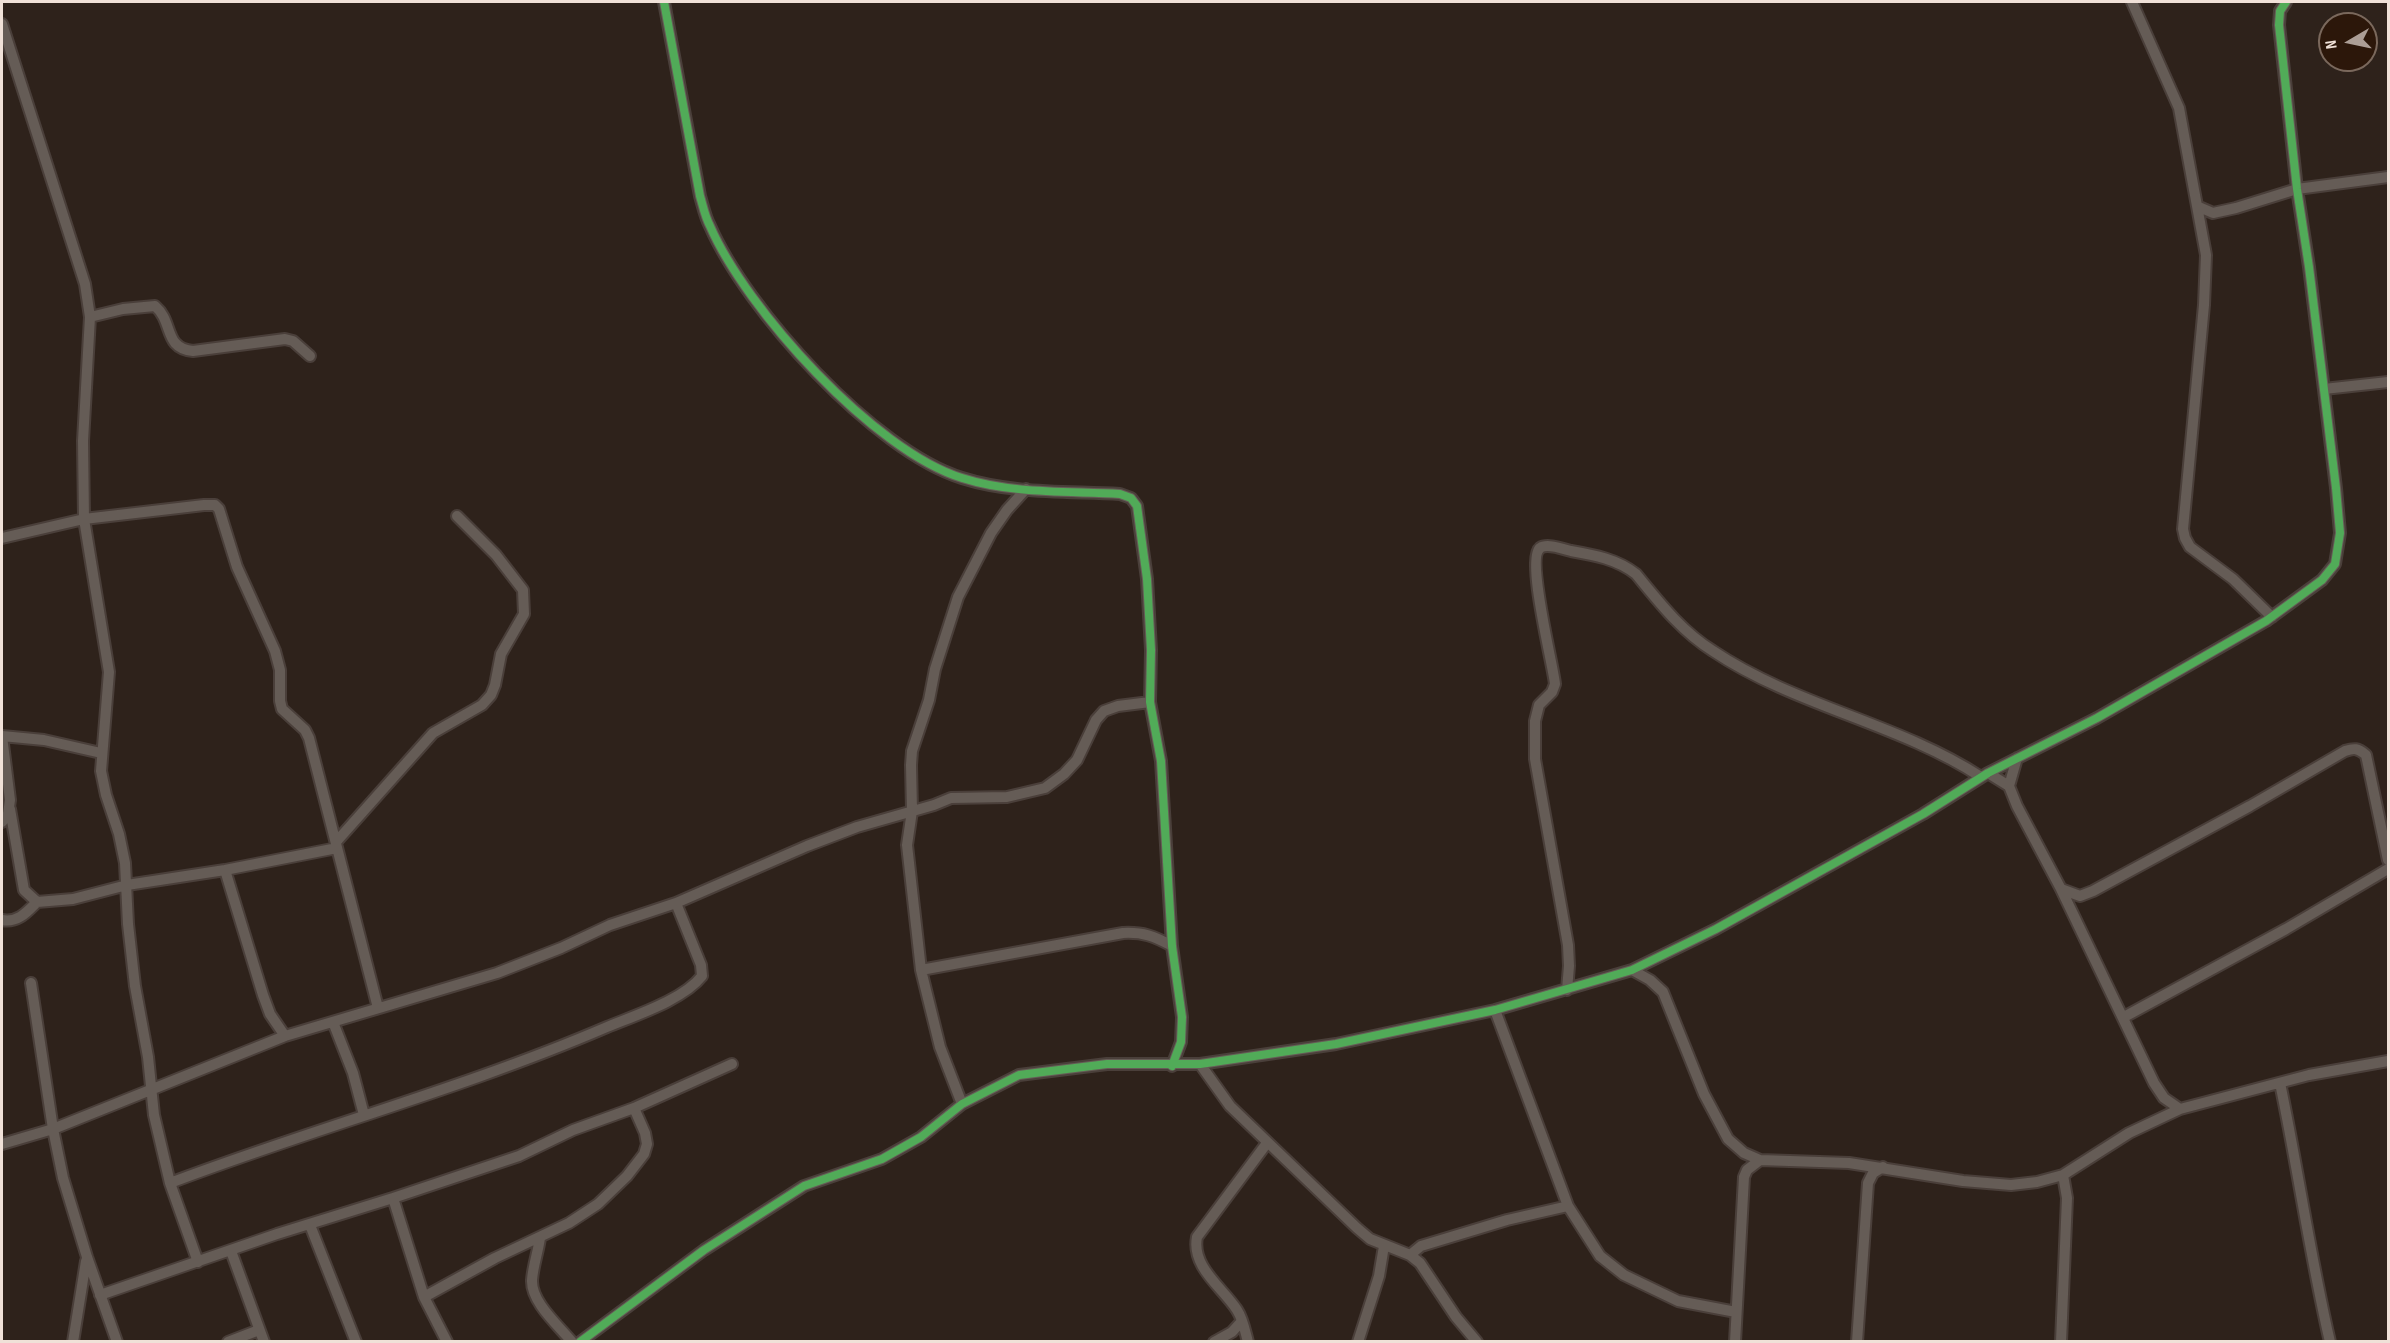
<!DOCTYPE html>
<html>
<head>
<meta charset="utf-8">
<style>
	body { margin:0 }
	#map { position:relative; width:2390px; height:1343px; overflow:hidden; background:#2e221b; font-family:"Sofia Sans Condensed",sans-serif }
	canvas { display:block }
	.frame { position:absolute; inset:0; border:3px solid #f0e1d8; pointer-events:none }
	.north { position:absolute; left:2318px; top:12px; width:60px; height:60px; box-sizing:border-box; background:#2c170a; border:2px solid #7a685c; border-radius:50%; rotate:261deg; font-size:16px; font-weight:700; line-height:24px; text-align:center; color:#f0e1d8 }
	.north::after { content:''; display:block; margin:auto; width:21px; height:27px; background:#ac9e96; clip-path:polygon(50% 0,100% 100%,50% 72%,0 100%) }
</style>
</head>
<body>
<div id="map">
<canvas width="2390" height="1343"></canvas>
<div class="frame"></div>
<div class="north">N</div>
</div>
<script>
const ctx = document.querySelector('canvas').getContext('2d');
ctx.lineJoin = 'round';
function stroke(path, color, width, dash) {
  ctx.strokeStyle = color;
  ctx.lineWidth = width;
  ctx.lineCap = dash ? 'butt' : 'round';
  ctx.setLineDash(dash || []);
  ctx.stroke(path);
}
const minor = new Path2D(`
	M664,2L700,196C703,206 705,217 710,226C746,309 874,451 962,478C1012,494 1068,491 1120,494L1131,498L1137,506L1147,579L1151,650L1150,702L1161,761L1172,946L1182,1017L1181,1042L1172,1066
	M2132,2L2179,108L2206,255L2204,305L2183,529L2185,538L2190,547L2233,579L2272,617
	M2,24L85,284L90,317L83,441L84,519L109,672L101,771L106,795L119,834L125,863L128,924L135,986L148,1057L154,1115L170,1183L198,1262
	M2199,207L2213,213L2236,208L2297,189L2388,177
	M90,317L123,309L155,306C174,322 163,348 193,351L285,339L293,341L310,356
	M2324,389L2388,382
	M2,538L84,519L204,505H215L219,509L237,567L275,651L280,670V701L282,709L305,730L309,738L378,1008
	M2,736L44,740L101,753
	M2017,758L2009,786L2017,806L2061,889L2154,1083L2164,1098L2180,1109
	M1988,773L2009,786
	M10,809L24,890L37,902L73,899L127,885L225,870L337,848
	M2,822L8,814L10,800L2,736
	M336,842L433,733L482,705L491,695L495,685L501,654L524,614L523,590L496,555L457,516
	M225,870L263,995L270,1014L285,1036
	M2061,889L2080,896L2093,891L2250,806L2345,751C2354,748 2358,748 2366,755L2388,860
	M2,920C18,923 27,912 37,902
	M921,970L1123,933C1143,932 1154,936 1172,946
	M1632,970L1650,980L1663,992L1704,1094L1728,1139L1744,1153L1760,1160L1849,1163L1963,1181L2011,1185L2037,1182L2063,1175L2129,1133L2180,1109L2309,1075L2388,1061
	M31,983L53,1129L63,1178L87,1257L117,1342
	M1567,990L1569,966L1568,945L1535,759V721L1539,705L1552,692L1555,684C1553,664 1526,559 1540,548C1547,543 1563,549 1571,551C1594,555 1617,559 1636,574C1659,602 1681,631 1713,651C1795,706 1898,723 1981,777
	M1495,1010L1568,1206L1600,1256L1624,1275L1678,1301L1736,1312
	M2124,1017L2286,929L2388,869
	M333,1022L353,1073L364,1115
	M1200,1064L1230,1106L1357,1228L1370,1239L1410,1255L1420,1263L1456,1317L1477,1342
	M2280,1083C2298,1169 2310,1256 2330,1342
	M962,1104L940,1047L921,970L907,845L912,811L911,765L912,751L929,700L935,669L958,597L991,533L1007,510L1026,489
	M2,1144L53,1129L285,1036L497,973L561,948L610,925L676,903L807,846L857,827L934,805L951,798L1007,797L1045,788L1064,774L1077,760L1096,720L1104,711L1118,706L1150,702
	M170,1183C315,1128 465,1088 607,1027C636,1015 683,1000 702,976L701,965L676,903
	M393,1198L424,1297L447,1342
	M310,1225L356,1342
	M540,1238C538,1252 533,1266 532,1280C531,1302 558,1325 572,1342
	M231,1251L264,1342
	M1410,1255L1421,1246L1507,1220L1568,1206
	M100,1295L277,1234L393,1198L519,1156L573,1130L634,1108L732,1064
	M424,1297L495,1258L569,1223L598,1204L627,1176L644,1154L647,1144L645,1133L634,1108
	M73,1342L86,1261
	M228,1342L259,1330
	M580,1342L704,1250L804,1186L882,1159L921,1137L962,1104L1019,1075L1107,1064H1200L1336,1044L1495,1010L1632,970L1716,929L1923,814L1988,773L2097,718L2266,621L2322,580L2335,564L2340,533L2336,488L2309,267L2297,189L2279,25L2280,11L2286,2
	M1214,1342L1232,1332L1242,1321
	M1248,1342C1245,1331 1243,1319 1237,1310C1223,1288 1191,1267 1197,1237L1267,1143
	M1358,1342L1379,1276L1384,1246
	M1735,1342L1744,1177L1747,1170L1760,1160
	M1857,1342L1868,1183L1873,1173L1883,1167
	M2061,1342L2067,1198L2063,1175`);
stroke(minor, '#4a3f3a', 14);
stroke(minor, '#655c56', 10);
stroke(new Path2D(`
	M664,2L700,196C703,206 705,217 710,226C746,309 874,451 962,478C1012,494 1068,491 1120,494L1131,498L1137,506L1147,579L1151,650L1150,702L1161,761L1172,946L1182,1017L1181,1042L1172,1066
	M580,1342L704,1250L804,1186L882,1159L921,1137L962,1104L1019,1075L1107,1064H1200L1336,1044L1495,1010L1632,970L1716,929L1923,814L1988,773L2097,718L2266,621L2322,580L2335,564L2340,533L2336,488L2309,267L2297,189L2279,25L2280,11L2286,2`), '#51ab58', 8);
</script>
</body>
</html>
